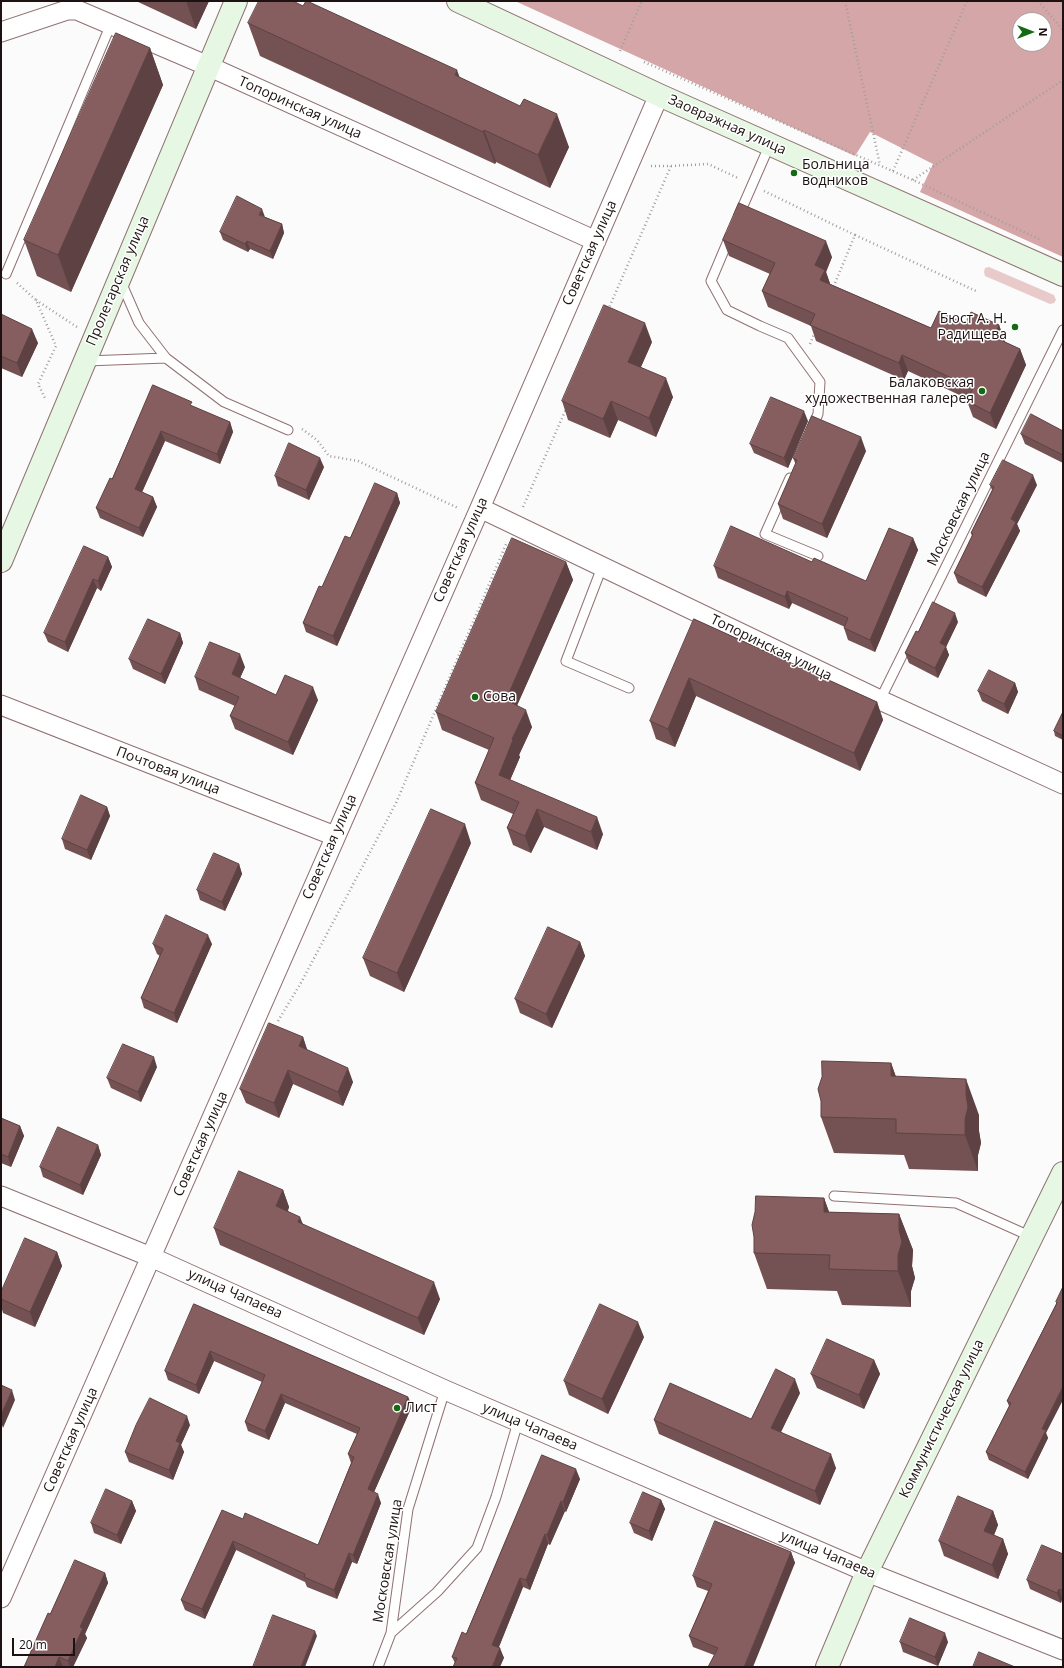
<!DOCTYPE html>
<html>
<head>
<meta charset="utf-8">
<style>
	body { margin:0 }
	#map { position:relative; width:1064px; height:1668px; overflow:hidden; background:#fbfbfb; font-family:"Open Sans",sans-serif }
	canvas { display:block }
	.frame { position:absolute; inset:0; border:2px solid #1d1111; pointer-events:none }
	.north { position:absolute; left:1012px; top:12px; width:40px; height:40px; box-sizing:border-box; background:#fff; border:1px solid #a5a0a0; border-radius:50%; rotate:90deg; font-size:11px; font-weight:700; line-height:16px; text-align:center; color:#1d1111 }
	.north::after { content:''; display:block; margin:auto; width:14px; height:18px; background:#146a11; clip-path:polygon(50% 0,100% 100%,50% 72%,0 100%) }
	.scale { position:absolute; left:12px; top:1638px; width:63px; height:18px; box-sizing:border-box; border:2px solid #1d1111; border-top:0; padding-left:5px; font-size:12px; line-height:14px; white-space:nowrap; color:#1d1111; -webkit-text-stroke:3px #fff; paint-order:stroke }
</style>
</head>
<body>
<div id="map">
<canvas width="1064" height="1668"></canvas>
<div class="frame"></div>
<div class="north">N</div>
<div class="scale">20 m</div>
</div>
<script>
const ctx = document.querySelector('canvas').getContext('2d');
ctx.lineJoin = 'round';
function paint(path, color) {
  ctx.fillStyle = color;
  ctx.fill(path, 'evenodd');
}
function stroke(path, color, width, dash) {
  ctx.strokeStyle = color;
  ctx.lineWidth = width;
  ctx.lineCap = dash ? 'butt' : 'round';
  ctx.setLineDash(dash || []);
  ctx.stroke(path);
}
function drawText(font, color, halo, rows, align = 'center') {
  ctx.font = font + ' "Open Sans",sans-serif';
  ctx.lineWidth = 3;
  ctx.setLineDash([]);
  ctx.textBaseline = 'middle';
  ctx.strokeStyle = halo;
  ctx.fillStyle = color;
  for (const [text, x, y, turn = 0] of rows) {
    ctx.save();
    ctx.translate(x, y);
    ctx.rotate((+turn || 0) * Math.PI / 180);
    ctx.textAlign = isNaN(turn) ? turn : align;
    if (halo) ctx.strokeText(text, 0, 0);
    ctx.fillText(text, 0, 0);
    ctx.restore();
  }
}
paint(new Path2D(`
	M989,267L1054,295L1056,300L1054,303L1050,304L985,276L984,272L985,268Z`), '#e9cacb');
paint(new Path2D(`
	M515,1H1063V257L920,192L933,164L870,132L855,156ZM1020,20H1044V44H1020Z`), '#d4a6a8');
const lane = new Path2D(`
	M739,215L770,144
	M730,236L711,281L727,310L760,326L788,338L820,382L818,414L812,428
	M6,274L111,24
	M166,358L224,402L288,430
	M86,361L166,358L139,323L121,282
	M790,478L765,534L818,556
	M602,567L566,661L629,688
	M880,700L1063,330
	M834,1196L956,1203L1032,1237
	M391,1633L437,1592L477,1548L496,1497L518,1422
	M378,1667L391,1633L408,1509L445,1390`);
const street = new Path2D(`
	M1,32L67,10H77L208,66L596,241
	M480,508L880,700L1063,784
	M1,705L335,836
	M1,1196L151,1257L445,1390L867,1572L1063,1650
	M1,1598L480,508L659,95`);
const secondary = new Path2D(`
	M458,1L659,95L1063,275
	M1,561L236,1
	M827,1667L867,1572L1063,1173`);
stroke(lane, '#917172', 11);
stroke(street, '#917172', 21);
stroke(secondary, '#917172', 24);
stroke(new Path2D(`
	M845,1L880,165
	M1038,1L1063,30
	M620,51L642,1
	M644,62L913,180L1041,240
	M651,166H671L708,164L738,178
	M893,171L967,1
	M913,180L1063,80
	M764,191L855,235L833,288
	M855,235L976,291
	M17,283L36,300L56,346L38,384L45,398
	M36,300L77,327
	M608,310L671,166
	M810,344L815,332
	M302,429L317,440L329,456L358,461L458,508
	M523,507L566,409
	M278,1021L302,981L396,803L507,542`), '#a29d9d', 2.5, [1, 3]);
stroke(lane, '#fff', 9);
stroke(street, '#fff', 19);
stroke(secondary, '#e6f7e4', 22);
paint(new Path2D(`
	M136,1H209L196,29Z
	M248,23L460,78L569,147L550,188L496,162L495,164L260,56Z
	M150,48L163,85L71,292L37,276L24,240Z
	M265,217L282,224L284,233L273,259L250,249L248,252L223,240L220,232Z
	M723,240L832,257L826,272L830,284L931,328L965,324L999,325L1005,342L1020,349L1026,365L996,429L973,417L967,401L968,399L908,371L904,380L816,341L811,326L768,307L762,291L770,274L729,256Z
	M1,314L38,343L22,377L1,368Z
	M652,342L641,367L673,397L656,437L618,420L610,438L568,420L562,401Z
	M153,385L193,407L230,422L233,432L220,464L165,441L142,492L153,497L157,507L143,537L100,518L96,508L112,479Z
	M808,421L788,468L754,453L750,444Z
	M1063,431V463L1025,444L1021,434Z
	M866,451L827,538L783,519L778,504L796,465L793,458Z
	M324,467L309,500L278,486L275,476Z
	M990,485H1037L1017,524L1020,531L986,597L958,583L954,573L972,536L971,533L992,490Z
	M397,493L400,503L337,646L306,632L303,623L322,587L350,538Z
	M913,538L918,550L875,652L848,640L844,628L845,627L792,603L789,609L718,578L714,566L812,562L866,581Z
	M108,557L112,567L101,591L97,588L68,652L48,642L44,633Z
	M566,562L573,580L517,705L532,727L519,755L520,757L510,780L603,834L597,850L544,827L531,853L513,845L507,828L513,814L481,800L475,783L489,750L442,730L436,712Z
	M694,619L877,702L883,720L860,771L696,696L675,747L656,739L650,721Z
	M958,622L946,647L949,655L938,678L909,663L905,653L918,632Z
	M180,633L183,643L165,684L133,669L129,659Z
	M245,667L240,678L276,695L318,700L293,755L235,729L230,716L235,706L199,690L195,677Z
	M1015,683L1018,692L1008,714L982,701L978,691Z
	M1063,712V740L1055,736L1054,731Z
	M107,807L110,816L91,860L65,849L62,839Z
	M471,843L404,992L370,976L363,958Z
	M239,864L242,874L225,911L200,900L197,890Z
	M580,942L585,956L552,1028L520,1013L515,999Z
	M153,944H212L177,1023L144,1008L141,998L160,956L157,954Z
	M303,1037L307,1050L353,1082L343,1106L293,1084L279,1118L246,1103L240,1089Z
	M891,1063L896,1077L979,1115V1131L981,1143L978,1155V1171L909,1169L904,1155L834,1153L821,1117Z
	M157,1067L141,1102L111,1088L107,1078Z
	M1,1118L20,1126L24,1136L11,1167L1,1163Z
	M98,1145L101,1155L83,1195L43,1177L40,1167Z
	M283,1190L289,1207L288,1211L303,1224L440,1299L424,1335L220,1245L214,1228Z
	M824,1198L829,1212L899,1214L913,1250L912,1266L915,1278L911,1291V1307L842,1305L837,1291L767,1289L754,1253Z
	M57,1252L62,1266L35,1327L3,1313L1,1306V1292Z
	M1063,1287L1046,1433L1048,1438L1028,1479L989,1460L986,1452L1009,1406L1007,1401L1056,1304V1302Z
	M194,1304L408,1397L412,1406L374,1492L381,1503L357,1564L352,1562L337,1599L307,1587L305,1582L236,1550L205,1619L185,1610L181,1600L243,1519L318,1545L351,1463L348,1454L357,1434L285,1403L269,1440L248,1431L245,1422L262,1382L214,1361L199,1394L168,1380L165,1371Z
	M644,1337L608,1414L569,1395L564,1381Z
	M874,1360L880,1374L864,1409L817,1388L811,1374Z
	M800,1393L781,1432L836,1468L820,1505L659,1434L654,1420L751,1419Z
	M190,1425L181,1445L184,1452L173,1480L129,1462L125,1452Z
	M542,1455L580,1479L566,1512L565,1511L550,1545L548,1544L530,1590L523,1587L499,1647L504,1658L455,1663L452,1657L466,1634Z
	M661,1500L665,1509L652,1541L634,1533L630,1523Z
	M132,1501L136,1511L121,1544L94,1533L91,1523Z
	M993,1511L998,1525L994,1535L1003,1539L1008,1554L998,1579L944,1556L939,1541Z
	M791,1552L795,1563L714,1655L693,1647L689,1636L708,1591L697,1587L693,1576Z
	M1063,1554V1599H1062L1061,1603L1030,1589L1027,1580Z
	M105,1573L108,1583L85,1634L87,1638L73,1667H24L50,1614Z
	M900,1642H948L938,1666L903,1652Z`), '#745153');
paint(new Path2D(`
	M186,1H209L196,29Z
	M150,48L163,85L71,292L58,255Z
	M457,70L469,103L455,75Z
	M557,114L569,147L550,188L538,155Z
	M484,130L496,162L495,164L483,132Z
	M262,209L265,217L259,215Z
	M282,224L284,233L273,259L270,251Z
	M247,241L250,249L248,252L245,244Z
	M826,241L832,257L826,272L831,286L826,296L815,265Z
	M645,323L652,342L635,380L628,362Z
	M999,325L1005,342L1000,353L994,337Z
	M32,329L38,343L22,377L17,363Z
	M1020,349L1026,365L996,429L990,413Z
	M902,355L908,371L904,380L899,363Z
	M666,378L673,397L656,437L649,418Z
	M611,401L618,420L610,438L603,419Z
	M804,411L808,421L788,468L784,458Z
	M230,422L233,432L220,464L217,454Z
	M161,431L165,441L139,499L135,489Z
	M861,437L866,451L827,538L822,524Z
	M320,458L324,467L309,500L306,490Z
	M1033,475L1037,485L1017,524L1020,531L986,597L982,587L1011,519Z
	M397,493L400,503L337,646L333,636Z
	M153,497L157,507L143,537L139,528Z
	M913,538L918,550L875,652L870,640Z
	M108,557L112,567L101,591L98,581Z
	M566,562L573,580L512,717L506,700Z
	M93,579L97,588L68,652L65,642Z
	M787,591L792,603L789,609L785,597Z
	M955,613L958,622L946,647L949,655L938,678L935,668L940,643Z
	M180,633L183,643L165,684L161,674Z
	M240,654L245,667L236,687L232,674Z
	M689,678L696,696L675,747L668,729Z
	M1015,683L1018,692L1008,714L1004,704Z
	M313,687L318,700L293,755L288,742Z
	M877,702L883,720L860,771L854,753Z
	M526,710L532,727L519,755L520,757L505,792L499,775L512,739Z
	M107,807L110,816L91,860L87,850Z
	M537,809L544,827L531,853L525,836Z
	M597,817L603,834L597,850L591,832Z
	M465,824L471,843L404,992L397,973Z
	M239,864L242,874L225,911L222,902Z
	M208,935L212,944L177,1023L174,1013Z
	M580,942L585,956L552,1028L546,1014Z
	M303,1037L308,1052L299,1046Z
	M154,1057L157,1067L141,1102L138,1092Z
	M891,1063L904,1099L891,1076Z
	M348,1068L353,1082L343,1106L338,1092Z
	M288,1070L293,1084L279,1118L274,1103Z
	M966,1079L979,1115V1131L981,1143L978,1155V1171L965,1135Z
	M20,1126L24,1136L11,1167L8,1157Z
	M98,1145L101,1155L83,1195L80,1185Z
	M283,1190L289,1207L282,1223L276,1206Z
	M824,1198L837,1234L824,1212Z
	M899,1214L913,1250L912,1266L915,1278L911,1291V1307L898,1271Z
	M300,1217L307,1234L298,1222Z
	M57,1252L62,1266L35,1327L30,1312Z
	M434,1282L440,1299L424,1335L418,1318Z
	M638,1322L644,1337L608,1414L602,1399Z
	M210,1351L214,1361L199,1394L196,1385Z
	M874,1360L880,1374L864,1409L859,1395Z
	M795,1379L800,1393L776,1442L771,1428Z
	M1063,1386V1400L1046,1433L1048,1438L1028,1479L1025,1472L1042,1429Z
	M12,1390L15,1400L3,1428L1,1422V1415Z
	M281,1394L285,1403L269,1440L265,1431Z
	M408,1397L412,1406L371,1499L368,1489Z
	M187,1416L190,1425L181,1445L184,1452L173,1480L169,1470L176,1441Z
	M831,1454L836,1468L820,1505L815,1491Z
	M576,1469L580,1479L566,1512L563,1502Z
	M378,1494L381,1503L357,1564L353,1555Z
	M661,1500L665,1509L652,1541L649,1531Z
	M132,1501L136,1511L121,1544L117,1535Z
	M561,1501L565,1511L550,1545L547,1535Z
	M993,1511L998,1525L990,1545L984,1531Z
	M545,1534L548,1544L530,1590L526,1580Z
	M1003,1539L1008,1554L998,1579L992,1565Z
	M233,1541L236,1550L205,1619L202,1609Z
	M791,1552L795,1563L753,1667H744Z
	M349,1553L352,1562L337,1599L334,1590Z
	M105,1573L108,1583L85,1634L87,1638L73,1667H70L68,1661L80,1627Z
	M520,1578L523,1587L496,1654L492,1645Z
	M1059,1589L1062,1599L1061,1603L1057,1593Z
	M315,1631L317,1636L305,1667H301Z
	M945,1633L948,1642L938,1666L935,1657Z
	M500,1648L504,1658L500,1667H492Z
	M59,1657L63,1667H55Z`), '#5e4243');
const building = new Path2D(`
	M259,1H293L303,6L306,1H307L457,70L455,75L520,106L524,99L557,114L538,155L484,130L483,132L248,23Z
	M116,33L150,48L58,255L24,240Z
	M237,196L262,209L259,215L282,224L270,251L247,241L245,244L220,232Z
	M739,203L826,241L815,265L825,270L820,280L931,328L939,311L965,324L971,312L999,325L994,337L1020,349L990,413L967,401L973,388L902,355L899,363L810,325L815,314L762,291L775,263L723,240Z
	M604,305L645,323L628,362L666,378L649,418L611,401L603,419L562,401Z
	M1,314L32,329L17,363L1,356Z
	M153,385L192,402L190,405L230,422L217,454L161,431L135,489L153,497L139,528L96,508L110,478L112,479Z
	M771,397L804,411L784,458L750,444Z
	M1031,414L1063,431V455L1021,434Z
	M812,416L861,437L822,524L778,504L797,460L793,458Z
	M289,443L320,458L306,490L275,476Z
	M1003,460L1033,475L1011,519L1016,522L982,587L954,573L973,534L971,533L994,487L990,485Z
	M375,483L397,493L333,636L303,623L319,586L322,587L345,536L350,538Z
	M731,526L812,562L814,558L866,581L889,528L913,538L870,640L844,628L848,618L787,591L785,597L714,566Z
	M512,538L566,562L506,700L526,710L512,739L513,740L499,775L597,817L591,832L537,809L525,836L507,828L519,802L475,783L494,738L436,712Z
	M84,546L108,557L98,581L93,579L65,642L44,633Z
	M933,602L955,613L940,643L946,646L935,668L905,653L916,631L918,632Z
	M148,619L180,633L161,674L129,659Z
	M694,619L877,702L854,753L689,678L668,729L650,721Z
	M210,642L240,654L232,674L276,695L285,675L313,687L288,742L230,716L239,697L195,677Z
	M989,670L1015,683L1004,704L978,691Z
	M1063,712V736L1054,731Z
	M81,795L107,807L87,850L62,839Z
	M431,809L465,824L397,973L363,958Z
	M214,853L239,864L222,902L197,890Z
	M166,915L208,935L174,1013L141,998L163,949L153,944Z
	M548,927L580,942L546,1014L515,999Z
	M269,1023L303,1037L299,1046L348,1068L338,1092L288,1070L274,1103L240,1089Z
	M123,1044L154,1057L138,1092L107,1078Z
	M822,1061L891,1063V1076L966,1079V1095L968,1107L965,1119V1135L896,1133V1119L821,1117V1101L818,1089L822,1077Z
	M1,1118L20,1126L8,1157L1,1154Z
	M58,1127L98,1145L80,1185L40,1167Z
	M239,1171L283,1190L276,1206L300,1217L298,1222L434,1282L418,1318L214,1228Z
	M756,1196L824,1198V1212L899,1214V1230L902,1242L898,1255V1271L829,1269L830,1255L754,1253V1237L752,1225L755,1212Z
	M25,1238L57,1252L30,1312L1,1299V1292Z
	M1063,1287V1386L1042,1429L1046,1430L1025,1472L986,1452L1011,1403L1007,1401L1057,1303L1056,1302Z
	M194,1304L408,1397L368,1489L378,1494L353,1555L349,1553L334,1590L304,1577L305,1574L233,1541L202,1609L181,1600L222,1510L243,1519L245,1513L318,1545L354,1457L348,1454L360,1428L281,1394L265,1431L245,1422L265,1375L210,1351L196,1385L165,1371Z
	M600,1304L638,1322L602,1399L564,1381Z
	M827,1339L874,1360L859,1395L811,1374Z
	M776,1369L795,1379L771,1428L831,1454L815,1491L654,1420L670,1383L751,1419Z
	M1,1385L12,1390L1,1415Z
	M150,1398L187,1416L176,1441L180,1443L169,1470L125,1452L136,1425Z
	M542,1455L576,1469L563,1502L561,1501L547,1535L545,1534L526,1580L520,1578L492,1645L500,1648L492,1667H453L457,1658L452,1657L462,1632L466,1634Z
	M106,1489L132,1501L117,1535L91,1523Z
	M643,1492L661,1500L649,1531L630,1523Z
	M958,1496L993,1511L984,1531L1003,1539L992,1565L939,1541Z
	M715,1521L791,1552L744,1667H708L718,1648L689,1636L712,1584L693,1576Z
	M1042,1545L1063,1554V1591L1059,1589L1057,1593L1027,1580Z
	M75,1560L105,1573L80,1627L83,1628L68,1661L59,1657L55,1667H24L48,1613L50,1614Z
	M273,1615L315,1631L301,1667H253Z
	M910,1618L945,1633L935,1657L900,1642Z
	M979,1652L1015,1667H973Z`);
paint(building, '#875e60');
stroke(building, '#5e4243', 1);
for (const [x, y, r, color] of [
	[794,173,4,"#146a11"],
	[1015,327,4,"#146a11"],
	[982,391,4,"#146a11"],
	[475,697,4,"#146a11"],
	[397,1408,4,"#146a11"]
]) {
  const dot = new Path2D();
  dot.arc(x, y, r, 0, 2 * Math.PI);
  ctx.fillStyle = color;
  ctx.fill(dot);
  stroke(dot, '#fff', 1.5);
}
drawText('14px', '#1d1111', '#fff', [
	["Топоринская улица",300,108,24],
	["Заовражная улица",727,125,24],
	["Советская улица",590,253,-66],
	["Пролетарская улица",118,281,-67],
	["Московская улица",959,509,-64],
	["Советская улица",461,550,-66],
	["Топоринская улица",771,648,26],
	["Почтовая улица",168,771,21],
	["Советская улица",330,847,-66],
	["Советская улица",201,1144,-66],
	["улица Чапаева",235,1294,24],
	["Коммунистическая улица",942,1419,-64],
	["улица Чапаева",530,1427,23],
	["Советская улица",71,1440,-66],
	["улица Чапаева",828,1555,23],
	["Московская улица",388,1561,-81]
]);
drawText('14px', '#1d1111', '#fff', [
	["Больница",802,165],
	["водников",802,181],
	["Бюст А. Н.",1007,319,"right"],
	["Радищева",1007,335,"right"],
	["Балаковская",974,383,"right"],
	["художественная галерея",974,399,"right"],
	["Сова",483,697],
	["Лист",405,1408]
], 'left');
</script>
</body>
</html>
